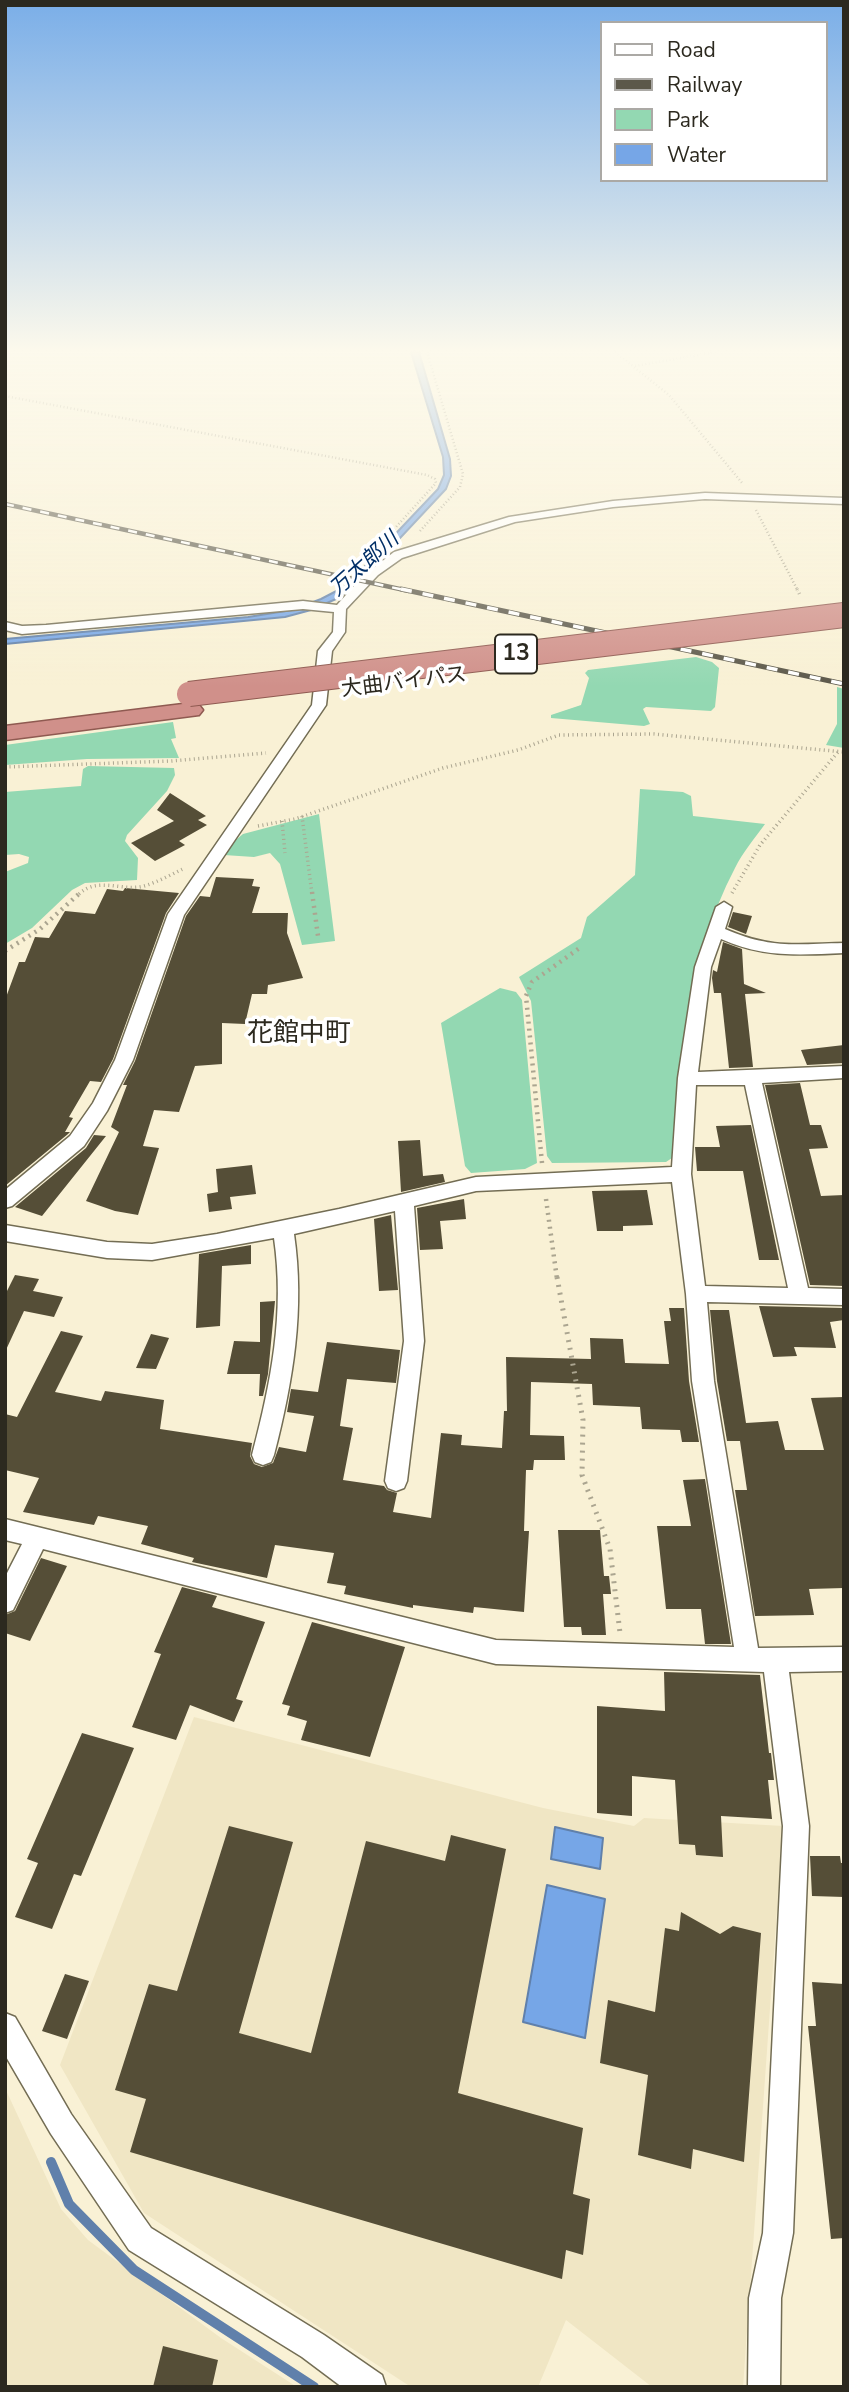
<!DOCTYPE html>
<html>
<head>
<meta charset="utf-8">
<style>
	body { margin:0 }
	#map { position:relative; width:849px; height:2392px; overflow:hidden; background:#f9f1d5; font-family:"Nunito Sans",sans-serif }
	canvas { display:block }
	.frame { position:absolute; inset:0; border:7px solid #2c291f; pointer-events:none }
	.legend { position:absolute; left:600px; top:21px; width:228px; height:161px; box-sizing:border-box; background:#fff; border:2px solid #aba9a5; margin:0; padding:9px 12px; list-style:none; font-size:21px; color:#2c291f }
	.legend li { display:flex; align-items:center; gap:14px; height:35px }
	.legend b { width:35px; border:2px solid #aba9a5 }
</style>
</head>
<body>
<div id="map">
<canvas width="849" height="2392"></canvas>
<div class="frame"></div>
<ul class="legend">
<li><b style="height:9px;background:#fff"></b>Road</li>
<li><b style="height:9px;background:#5c584a"></b>Railway</li>
<li><b style="height:19px;background:#93d8b2"></b>Park</li>
<li><b style="height:19px;background:#76a6e7"></b>Water</li>
</ul>
</div>
<script>
const ctx = document.querySelector('canvas').getContext('2d');
ctx.lineJoin = 'round';
function paint(path, color) {
  ctx.fillStyle = color;
  ctx.fill(path, 'evenodd');
}
function stroke(path, color, width, dash) {
  ctx.strokeStyle = color;
  ctx.lineWidth = width;
  ctx.lineCap = dash ? 'butt' : 'round';
  ctx.setLineDash(dash || []);
  ctx.stroke(path);
}
function drawText(font, color, halo, rows, align = 'center') {
  ctx.font = font + ' "Nunito Sans","Noto Sans JP",sans-serif';
  ctx.lineWidth = 7;
  ctx.setLineDash([]);
  ctx.textBaseline = 'middle';
  ctx.strokeStyle = halo;
  ctx.fillStyle = color;
  for (const [text, x, y, turn = 0] of rows) {
    ctx.save();
    ctx.translate(x, y);
    ctx.rotate((+turn || 0) * Math.PI / 180);
    ctx.textAlign = isNaN(turn) ? turn : align;
    if (halo) ctx.strokeText(text, 0, 0);
    ctx.fillText(text, 0, 0);
    ctx.restore();
  }
}
paint(new Path2D(`
	M194,1717L543,1808L634,1826L644,1818L783,1826L743,2387H652L566,2320L538,2387H411L144,2213L60,2065Z
	M5,2088L61,2209L88,2240L221,2338L297,2387H5Z`), '#f0e6c4');
paint(new Path2D(`
	M696,657L712,662L719,668L715,707L711,711L646,707L643,709L650,724L644,726L551,718V715L581,705L589,678L585,673L588,670Z
	M837,687L844,689V748L826,745L837,724Z
	M173,722L176,738L171,739L179,758L87,759L5,765V745Z
	M88,766L174,768L175,775L167,791L127,835L125,841L138,858L137,880L85,883L72,890L32,928L5,944V872L28,863L29,857L19,854L5,855V792L81,786L83,769Z
	M640,789L683,792L691,796L693,816L765,824C755,838 743,852 735,868C686,962 683,1055 672,1158L666,1162L552,1163L547,1156L531,1001L519,977L581,938L587,917L635,875Z
	M319,814L335,941L302,945L280,864L270,853L254,857L224,855L232,843L243,834Z
	M500,988L516,992L522,1000L537,1163L525,1169L471,1173L465,1166L441,1023Z`), '#93d8b2');
const water = new Path2D(`
	M411,352H419L450,459L451,476L446,489L356,585L336,599L311,610L285,617L5,644V639L248,617L292,610L321,599L346,586L438,489L444,475L443,457Z
	M555,1827L603,1838L600,1869L551,1859Z
	M547,1885L605,1899L585,2038L523,2022Z`);
paint(water, '#76a6e7');
stroke(water, '#6080ab', 2);
stroke(new Path2D(`
	M51,2162L69,2204L134,2270L314,2387`), '#6080ab', 10);
paint(new Path2D(`
	M170,793L206,816L198,820L207,825L179,841L185,845L155,861L131,843L174,821L157,810Z
	M216,877L254,879L252,886L260,887L252,913H288L287,933L303,978L268,985L267,994H252L245,1024L222,1023V1064L195,1066L179,1112L154,1110L143,1146L159,1148L138,1215L115,1211L86,1201L119,1132L111,1127L127,1085H123L135,1061L186,916L200,896L210,897Z
	M125,888L179,893L166,913L113,1059L101,1082L90,1081L69,1117L73,1118L65,1132H70L68,1134L5,1186V1000L19,962H25L35,937L49,938L65,911L95,914L107,889L123,891Z
	M733,912L752,916L746,934L728,927Z
	M723,942L742,949L744,984L766,993L745,994L753,1067L729,1068L721,993H714L712,978L713,970L717,972Z
	M844,1045V1063L807,1065L801,1050Z
	M800,1083L810,1125H821L828,1148L809,1149L821,1196L844,1195V1286L810,1285L765,1085Z
	M751,1125L779,1260H759L743,1171H697L695,1147H720L716,1126Z
	M94,1135L106,1136L42,1216L15,1207L86,1148Z
	M420,1140L423,1176L443,1174L445,1182L401,1192L398,1141Z
	M252,1165L256,1194L230,1197L232,1209L209,1212L207,1194L218,1192L216,1169Z
	M647,1190L653,1225L623,1226V1231H597L592,1191Z
	M464,1199L466,1219L440,1221L443,1249L420,1250L417,1208Z
	M391,1215L398,1290L379,1291L374,1219Z
	M251,1245V1264L222,1266L220,1326L196,1328L199,1254Z
	M15,1275L39,1279L33,1291L63,1297L54,1317L24,1311L5,1352V1295Z
	M275,1301L268,1374L263,1396H259L260,1374H227L234,1341L260,1342V1302Z
	M759,1306L844,1308V1320L830,1322L836,1348L794,1347L797,1356L773,1357Z
	M669,1308H684L689,1381L699,1442H682L680,1430L642,1429L640,1407L593,1405L592,1384L531,1382L530,1435L564,1436L565,1460H534L533,1470H526L524,1531H529L524,1612L474,1607L473,1613L413,1605V1608L344,1594L346,1586L327,1583L334,1553L275,1545L267,1578L192,1562L194,1558L141,1544L148,1526L98,1516L94,1525L23,1512L39,1478L5,1470V1414L17,1417L61,1331L83,1336L55,1392L101,1401L105,1391L164,1400L160,1429L252,1443L250,1456L254,1464L262,1467L273,1463L279,1447L306,1452L314,1416L287,1412L291,1389L318,1392L327,1342L353,1345L400,1350L396,1383L347,1379L340,1426L353,1428L343,1480L384,1486L387,1490L397,1493L393,1512L431,1518L441,1433L462,1435L461,1445L502,1448L504,1411H507L506,1357L591,1359L590,1338L623,1339L625,1363L669,1364L664,1321H671Z
	M710,1310H729L746,1423L778,1421L785,1450H824L811,1398L844,1397V1588L809,1589L814,1615L755,1616L735,1490H747L740,1441H727L717,1381Z
	M151,1334L169,1338L156,1369L136,1368Z
	M705,1479L731,1644H705L701,1609H666L657,1526H691L683,1480Z
	M558,1530H600L604,1576H609L611,1594H603L606,1635H582L581,1627H564Z
	M41,1558L67,1566L30,1641L5,1633V1615L15,1611Z
	M182,1587L217,1596L212,1607L265,1622L236,1699L243,1701L234,1722L190,1705L176,1740L132,1727L161,1654L154,1652Z
	M312,1622L405,1647L370,1757L301,1740L307,1721L287,1715L290,1706L282,1704Z
	M664,1672L760,1675L769,1753H771L774,1780H768L772,1819L721,1816L723,1857L696,1855L695,1845L679,1844L675,1780L632,1776V1816L597,1813V1706L665,1711Z
	M82,1733L134,1748L81,1876L74,1874L52,1929L15,1917L38,1863L27,1859Z
	M229,1826L293,1842L239,2033L311,2053L366,1841L445,1861L451,1835L506,1849L458,2093L583,2128L573,2194L590,2199L583,2255L566,2250L562,2279L130,2152L146,2099L115,2090L149,1984L177,1991Z
	M810,1856H840L841,1863H844V1897L812,1896Z
	M681,1912L720,1934L733,1926L761,1933L744,2162L693,2149L691,2169L638,2155L648,2075L600,2063L608,2000L655,2012L665,1928L679,1931Z
	M65,1974L89,1981L67,2039L42,2031Z
	M812,1982L844,1984V2238L831,2239L808,2026H816Z
	M163,2346L218,2360L212,2387H153Z`), '#554e37');
const minor = new Path2D(`
	M705,493L844,498V504L705,499L613,507L515,522L402,558L378,575L346,609L345,632L332,651L326,705L184,915L133,1060L107,1111L84,1146L12,1206L5,1208V1190L70,1136L93,1103L115,1060L168,914L312,705L318,651L333,632L334,612L303,609L22,634L5,630V622L22,626L46,625L303,601L337,605L362,577L394,552L509,517L613,501Z
	M724,902L732,907L725,929C771,949 795,944 844,943V953C798,955 764,958 721,939L711,967L698,1072L844,1066V1078L762,1083L808,1288L844,1289V1305L707,1302L714,1381L758,1648L844,1647V1671L789,1672L809,1826L793,2233L781,2298L780,2387H748L749,2298L763,2233L783,1826L764,1672L496,1664L43,1549L13,1610L5,1613V1577L22,1544L5,1540V1519L496,1640L734,1647L692,1381L686,1294L672,1182L476,1191L414,1206L424,1341L407,1481L404,1488L396,1491L388,1488L385,1481L404,1341L395,1211L294,1234C305,1310 293,1381 274,1455L271,1462L263,1465L255,1462L252,1455C271,1383 285,1313 274,1238L152,1260L107,1258L5,1241V1225L107,1242L152,1244L217,1234L339,1209L476,1177L672,1167L678,1078L695,967L716,907ZM696,1085H745L788,1288L705,1286L691,1174Z
	M5,2013L15,2017L71,2114L151,2228L324,2335L382,2375L386,2387H342L302,2357L129,2250L51,2134L5,2055Z`);
const trunk = new Path2D(`
	M191,703L199,705L203,710L199,715L5,740V726Z`);
stroke(minor, '#736d54', 3);
stroke(trunk, '#8f5a51', 3);
stroke(new Path2D(`
	M615,352L669,395L743,484
	M635,366L716,352
	M5,396L427,475L435,479L436,483L376,549
	M756,510L798,591
	M420,531L460,487L463,474L427,352`), '#aba590', 2.5, [1, 2.5]);
stroke(new Path2D(`
	M797,589L801,597
	M5,767L171,761L266,753
	M302,816L312,894
	M282,821L285,853
	M258,826L295,819L443,768L518,750L559,735L654,734L844,752
	M732,893L760,845L838,752
	M79,894C98,876 122,892 144,886C158,882 172,874 185,868`), '#aba590', 3.5, [1, 3.5]);
stroke(new Path2D(`
	M312,892L318,936
	M5,951L40,929L81,892
	M542,1163L526,996L532,982L581,947
	M546,1199L557,1279`), '#aba590', 4.5, [2, 5]);
stroke(new Path2D(`
	M557,1277L583,1420L582,1475L610,1549L620,1633`), '#aba590', 5, [2, 6]);
paint(minor, '#fff');
paint(trunk, '#d0908a');
const railFar1 = new Path2D(`
	M5,504L409,591`);
const rail = new Path2D(`
	M401,589L844,684`);
stroke(railFar1, '#5c584a', 4.5);
stroke(rail, '#5c584a', 5);
stroke(railFar1, '#fff', 2.5, [9]);
stroke(rail, '#fff', 3.5, [11]);
const trunkBridge = new Path2D(`
	M189,694L844,615`);
stroke(trunkBridge, '#8f5a51', 26, []);
stroke(trunkBridge, '#d0908a', 24);
const sky = ctx.createLinearGradient(0, 0, 0, 687);
sky.addColorStop(0, '#7aaee8');
sky.addColorStop(0.51, '#fcf9ec');
sky.addColorStop(1, '#fcf9ec00');
ctx.fillStyle = sky;
ctx.fillRect(0, 0, 849, 687);
drawText('italic 21px', '#002e66', '#fff', [
	["万太郎川",365,565,-42]
]);
drawText('21px', '#2c291f', '#fff', [
	["大曲バイパス",404,683,-7]
]);
for (const [x, y, w] of [
	[516,654,42]
]) {
  const box = new Path2D();
  box.roundRect(x - w / 2, y - 19.5, w, 39, 5);
  ctx.fillStyle = '#fff';
  ctx.fill(box);
  stroke(box, '#2c291f', 2);
}
drawText('bold 23px', '#2c291f', null, [
	["13",516,654]
]);
drawText('26px', '#2c291f', '#fff', [
	["花館中町",299,1035]
]);
</script>
</body>
</html>
